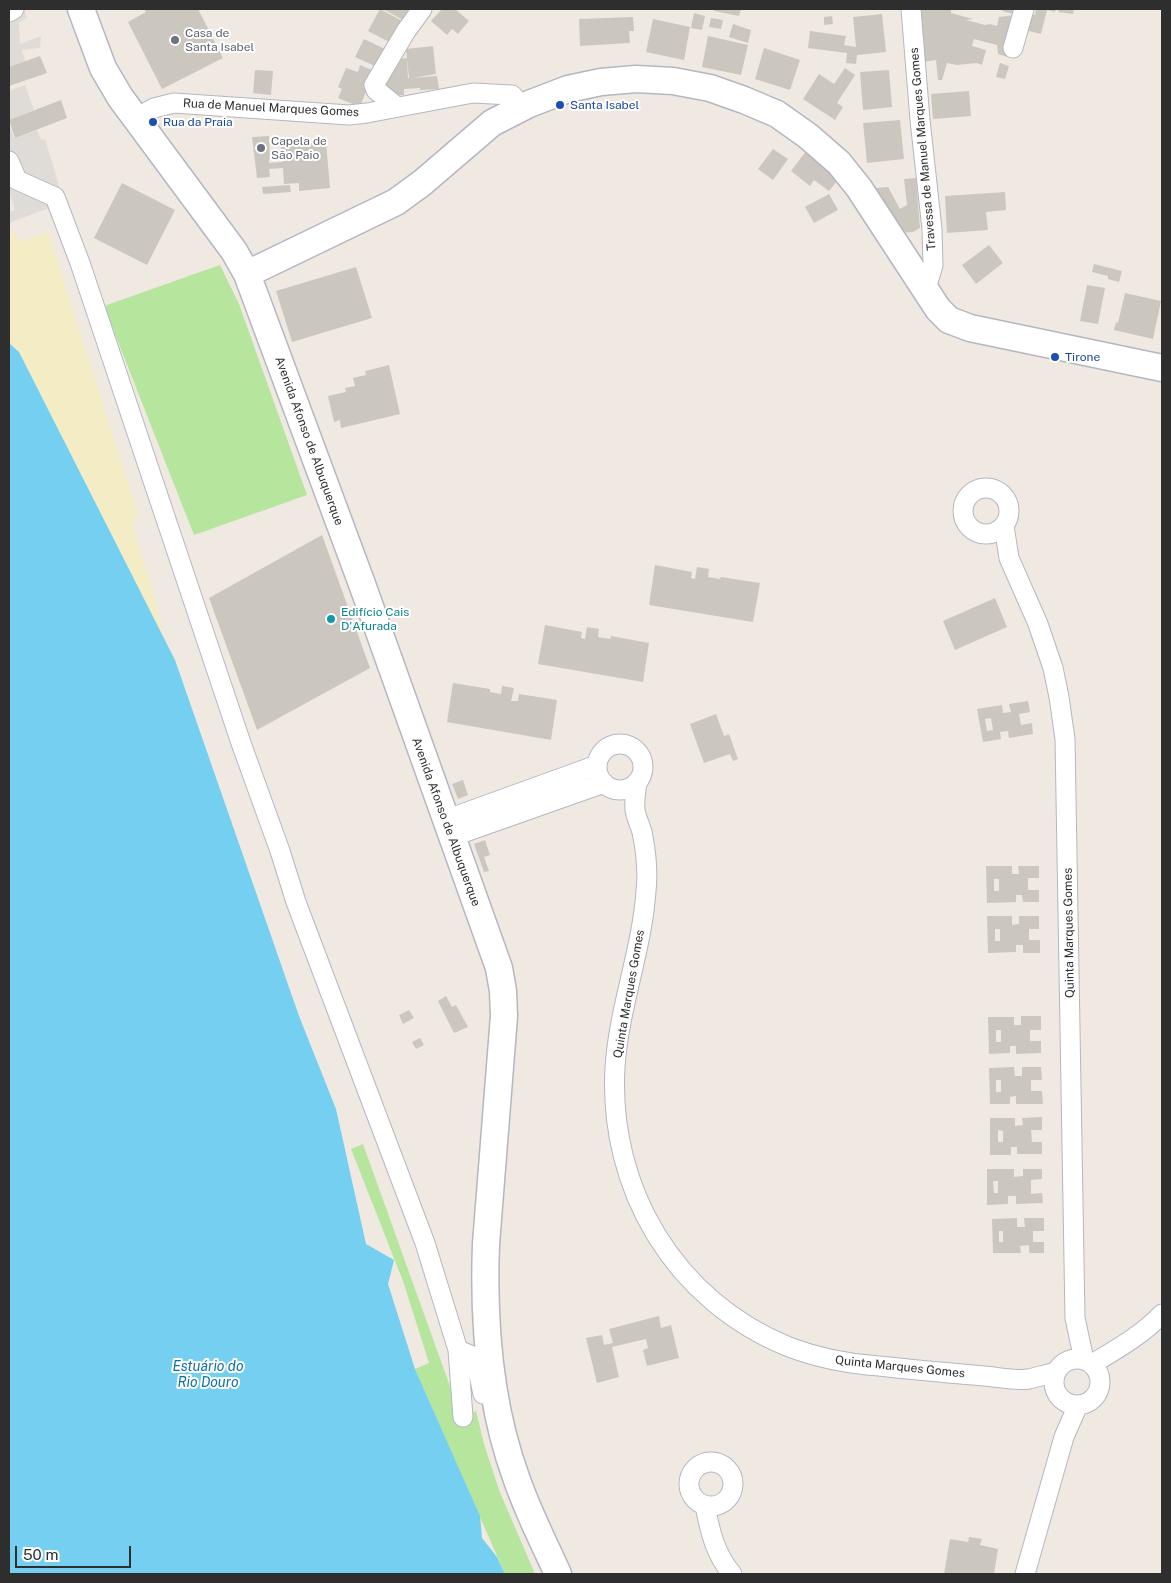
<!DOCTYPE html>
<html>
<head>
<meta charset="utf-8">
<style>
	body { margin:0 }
	#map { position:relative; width:1171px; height:1583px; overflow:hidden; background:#efe9e1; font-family:"Public Sans",sans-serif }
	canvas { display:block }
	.frame { position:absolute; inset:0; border:10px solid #2e2e2e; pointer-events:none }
	.scale { position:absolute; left:15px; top:1546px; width:116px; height:22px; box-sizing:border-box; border:2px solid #2e2e2e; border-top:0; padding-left:6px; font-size:15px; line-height:18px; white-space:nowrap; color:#2e2e2e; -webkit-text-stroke:4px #fff; paint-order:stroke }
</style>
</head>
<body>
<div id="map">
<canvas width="1171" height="1583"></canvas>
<div class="frame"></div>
<div class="scale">50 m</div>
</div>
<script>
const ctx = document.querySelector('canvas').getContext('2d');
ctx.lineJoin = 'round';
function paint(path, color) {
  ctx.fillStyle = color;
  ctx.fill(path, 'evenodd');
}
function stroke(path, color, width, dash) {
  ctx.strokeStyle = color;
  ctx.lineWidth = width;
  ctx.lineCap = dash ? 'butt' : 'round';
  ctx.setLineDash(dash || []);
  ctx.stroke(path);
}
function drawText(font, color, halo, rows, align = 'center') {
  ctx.font = font + ' "Public Sans",sans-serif';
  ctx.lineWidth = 4;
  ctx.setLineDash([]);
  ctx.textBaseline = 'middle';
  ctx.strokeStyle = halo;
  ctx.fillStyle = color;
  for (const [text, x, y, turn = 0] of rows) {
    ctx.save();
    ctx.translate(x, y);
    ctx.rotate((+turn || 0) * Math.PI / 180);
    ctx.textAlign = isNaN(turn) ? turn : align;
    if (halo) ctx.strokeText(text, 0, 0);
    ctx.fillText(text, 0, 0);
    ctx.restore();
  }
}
paint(new Path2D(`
	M220,265L239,304L307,495L194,535L104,306Z
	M363,1144L461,1417L476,1411L484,1444L499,1490L535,1574H505L415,1369L429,1363L403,1281L351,1149Z`), '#b6e59e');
paint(new Path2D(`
	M13,230L19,242L48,232L138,514L132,525L151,585L164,639L19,352L9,343V231Z`), '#f3ecc5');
paint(new Path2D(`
	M9,9H24L27,18L19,23L20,44L41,36L40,48L22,50L26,63L9,69Z
	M25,85L34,110L9,120V91Z
	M9,123L14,138L37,130L41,140L45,139L60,189L63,219L54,223L49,208L9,223V212L15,210L9,191Z`), '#dfdcd8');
paint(new Path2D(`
	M9,343L19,352L175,660L299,1016L336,1109L366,1244L394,1260L388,1284L415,1369L480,1516L482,1538L497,1557L505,1574H9Z`), '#75cff0');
paint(new Path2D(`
	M144,9H198L223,58L162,89L128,22L146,12Z
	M380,9L404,22L393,44L368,31Z
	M383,9H409L403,20Z
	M442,9H455L469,21L458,34L452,29L447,35L431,21Z
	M714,9H741L739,16L714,11Z
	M919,9H951V13L973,19L966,20L985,25L990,24L997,26L999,17L1016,15L1002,11L1003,9H1021L1008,57L998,54L997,45L974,39L972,46L986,50L982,65L977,63L957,65L947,63L942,80H938L936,60L924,62Z
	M1036,9H1056L1055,12L1047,10L1041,34L1021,29L1024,13L1035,15Z
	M1059,9H1074L1073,14L1058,12Z
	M694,13L705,16L702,30L691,28Z
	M882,14L886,52L857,55L856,64L846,63L847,53L808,48L810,31L846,36L844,45L856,47L853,17Z
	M832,16L833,24L824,25V17Z
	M633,17L634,31H629L630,43L580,46L579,19Z
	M711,18L723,20L721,29L709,27Z
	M653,19L690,27L684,60L646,52Z
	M733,24L751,30L748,43L729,37Z
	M708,36L748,45L741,75L702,67Z
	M364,39L387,50L379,68L355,57Z
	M433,46L436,74L412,78L437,76L439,89L420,90V88L404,89V95L387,96L385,66H398L397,59L407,58L408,78H409L406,49Z
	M764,48L800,60L790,90L755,79Z
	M40,56L47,73L9,86V67Z
	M1000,63L1009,66L1005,79L996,77Z
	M360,65L374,71L360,107L338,98L342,89L338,87L346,68L358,72Z
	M845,68L855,75L837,103L843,107L835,120L803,99L819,74L834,84Z
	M255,70L273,71L271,95L253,93Z
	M889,70L892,107L863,110L860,72Z
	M969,91L971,116L933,119L931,94Z
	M61,100L67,118L15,138L9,120Z
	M900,120L904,159L867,163L863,123Z
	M269,136L270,159H269V163L282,162L281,146L326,142L330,188L299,191V183L284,184L283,168L269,169L270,177L257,178L252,137Z
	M773,149L788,159L773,180L758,169Z
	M807,150L841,176L829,191L814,180L810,186L791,171Z
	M916,178L920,228L913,232L901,233L875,188L888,187L900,209L907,205L904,179Z
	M122,183L175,210L147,265L94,238Z
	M290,185L291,192L263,194L262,187Z
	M1005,192L1006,210L986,212L988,230L947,233L945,196Z
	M829,194L838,210L814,223L805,207Z
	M989,245L1003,263L976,284L962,265Z
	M1094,264L1122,271L1119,282L1108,279V276L1092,272Z
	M356,267L372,318L292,342L276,291Z
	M1087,285L1105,288L1098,324L1080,321Z
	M1125,293L1161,301L1153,339L1114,330L1116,322L1118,323Z
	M389,365L400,414L341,428L340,420L334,422L328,396L346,392L345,388L355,386L353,378L366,375L365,371Z
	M322,535L370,668L257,730L209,598Z
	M655,565L692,572L691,578L695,579L697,567L709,569L708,577L720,579L721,577L760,583L753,622L649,605Z
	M995,598L1007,627L955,650L943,621Z
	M545,625L582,632L581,638L585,639L587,627L599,629L598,637L610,639L611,636L649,643L643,682L538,664Z
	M453,683L490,689V692L501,694L502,686L514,688L511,701H518L519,694L557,700L551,740L447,722Z
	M1028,701L1030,712L1019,714L1021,725L1032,723L1033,734L1009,738L1008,731L1000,732L1001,739L983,742L977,709L1002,705L1003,713L1011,712L1009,704ZM991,718L993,730L987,731L985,719Z
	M716,714L724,736L729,734L738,759L733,761L730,754L704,763L690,724Z
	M463,780L468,795L458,799L452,784Z
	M485,840L490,855L484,857L489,871L484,872L474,844Z
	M986,866H1012V874H1019L1018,866H1039V878H1028V890H1039V902H1023L1022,895H1016V902L987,903ZM994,879H999V891H994Z
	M987,916H1012V925L1019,924V916H1039V929H1029V940H1040V953H1023V945H1016V952L988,953ZM995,929H1000V941H995Z
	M446,996L452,1007L456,1005L468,1027L454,1033L438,1001Z
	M409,1010L414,1018L403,1024L399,1015Z
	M1021,1016H1041V1030H1030V1041H1041V1053L1016,1054V1046H1010V1053L989,1054L988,1017H1014V1025H1021ZM996,1030H1001V1042H996Z
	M420,1038L424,1045L416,1049L412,1042Z
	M1014,1067L1015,1076H1022V1067H1041L1042,1080H1031V1091H1042L1043,1104H1016V1096L1010,1097V1104H990L989,1068ZM996,1080H1001V1092H996Z
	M1042,1117V1130H1031L1032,1142H1042V1154H1017V1147H1011V1155H990V1118H1015V1126L1023,1125L1022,1118ZM998,1130L1003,1131V1142H998Z
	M987,1169H1014V1177L1023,1176V1169H1042V1179L1031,1180V1194L1042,1193L1043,1203L1016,1204V1196H1008V1204L987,1205ZM993,1181H998V1193H994Z
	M1017,1218V1227H1025L1024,1218H1044V1231H1033V1242H1044V1253H1029V1245L1020,1246L1021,1253H993L992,1219ZM999,1231H1003V1242H999Z
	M659,1316L661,1328L671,1325L679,1358L647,1366L643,1350L648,1348L646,1339L612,1347L619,1377L597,1383L586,1338L602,1335L604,1345L613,1343L609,1329Z
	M969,1537L982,1539L980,1545L998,1549L994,1574H944L950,1539L968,1542Z`), '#cbc7bf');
const street = new Path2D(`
	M911,9L920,120L932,229L933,265L926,289
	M9,12L14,9
	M1013,48L1024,9
	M397,107L376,90L374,85L406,31L422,9
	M134,119L154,108L174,103L349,115L367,113L473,93L512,95L523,107
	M9,161L17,180L55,197L80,263L241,743L280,851L296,902L425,1243L458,1350L475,1357L483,1394
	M963 511a23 23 0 1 1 46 0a23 23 0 1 1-46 0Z
	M1004,526L1009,558L1038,624L1053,668L1059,697L1065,739L1075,1318L1084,1360
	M597 767a23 23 0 1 1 46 0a23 23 0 1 1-46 0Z
	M637,782C636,791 634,801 635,810C636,817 640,825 642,832C646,851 648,872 646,891C642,950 619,1007 615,1067C608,1189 675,1301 789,1347C818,1358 849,1364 879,1366C914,1370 949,1373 984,1376C998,1377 1015,1381 1029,1379C1038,1377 1047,1374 1056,1372
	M445,820L597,765
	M451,837L604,783
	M458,1350L463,1417
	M1054 1382a23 23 0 1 1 46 0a23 23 0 1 1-46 0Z
	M1092,1364C1117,1349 1142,1335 1162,1314
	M689 1484a22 22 0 1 1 44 0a22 22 0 1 1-44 0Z
	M705,1506C710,1531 715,1554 732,1574
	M1025,1574L1064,1437L1078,1405`);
const secondary = new Path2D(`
	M81,9L103,68L120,97L234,251L247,274L362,584L499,968L503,991L504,1016L486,1244C483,1324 489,1405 517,1480C528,1512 544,1543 558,1574
	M247,274L396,202L422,183L492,123L529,104L568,89L601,82L636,79L673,81L710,88L744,100L777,114L808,136L839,163L859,188L938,309L949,320L970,328L1162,368`);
stroke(street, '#b4b7c1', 21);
stroke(secondary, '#b4b7c1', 29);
stroke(street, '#fff', 19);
stroke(secondary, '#fff', 26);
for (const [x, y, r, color] of [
	[175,40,5,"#6b7280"],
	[560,105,5,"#1a4fb4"],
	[153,122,5,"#1a4fb4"],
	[261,148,5,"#6b7280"],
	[1055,357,5,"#1a4fb4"],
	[331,619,5,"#0f9aa8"]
]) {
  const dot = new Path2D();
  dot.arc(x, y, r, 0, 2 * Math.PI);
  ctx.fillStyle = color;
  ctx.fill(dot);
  stroke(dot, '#fff', 2);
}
drawText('12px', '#5b616d', '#fff', [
	["Casa de",185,33],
	["Santa Isabel",185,47],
	["Capela de",271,141],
	["São Paio",271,155]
], 'left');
drawText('12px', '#164399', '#fff', [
	["Santa Isabel",570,105],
	["Rua da Praia",163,122],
	["Tirone",1065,357]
], 'left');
drawText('12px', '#2e2e2e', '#fff', [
	["Rua de Manuel Marques Gomes",271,108,3],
	["Travessa de Manuel Marques Gomes",923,149,-95],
	["Avenida Afonso de Albuquerque",309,441,70],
	["Avenida Afonso de Albuquerque",446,822,70],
	["Quinta Marques Gomes",1069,933,-91],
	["Quinta Marques Gomes",629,994,-80],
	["Quinta Marques Gomes",900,1367,6]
]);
drawText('12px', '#0d838f', '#fff', [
	["Edifício Cais",341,612],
	["D'Afurada",341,626]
], 'left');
drawText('italic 14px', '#0d6fa3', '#fff', [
	["Estuário do",208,1367],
	["Rio Douro",208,1383]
]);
</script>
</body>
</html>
